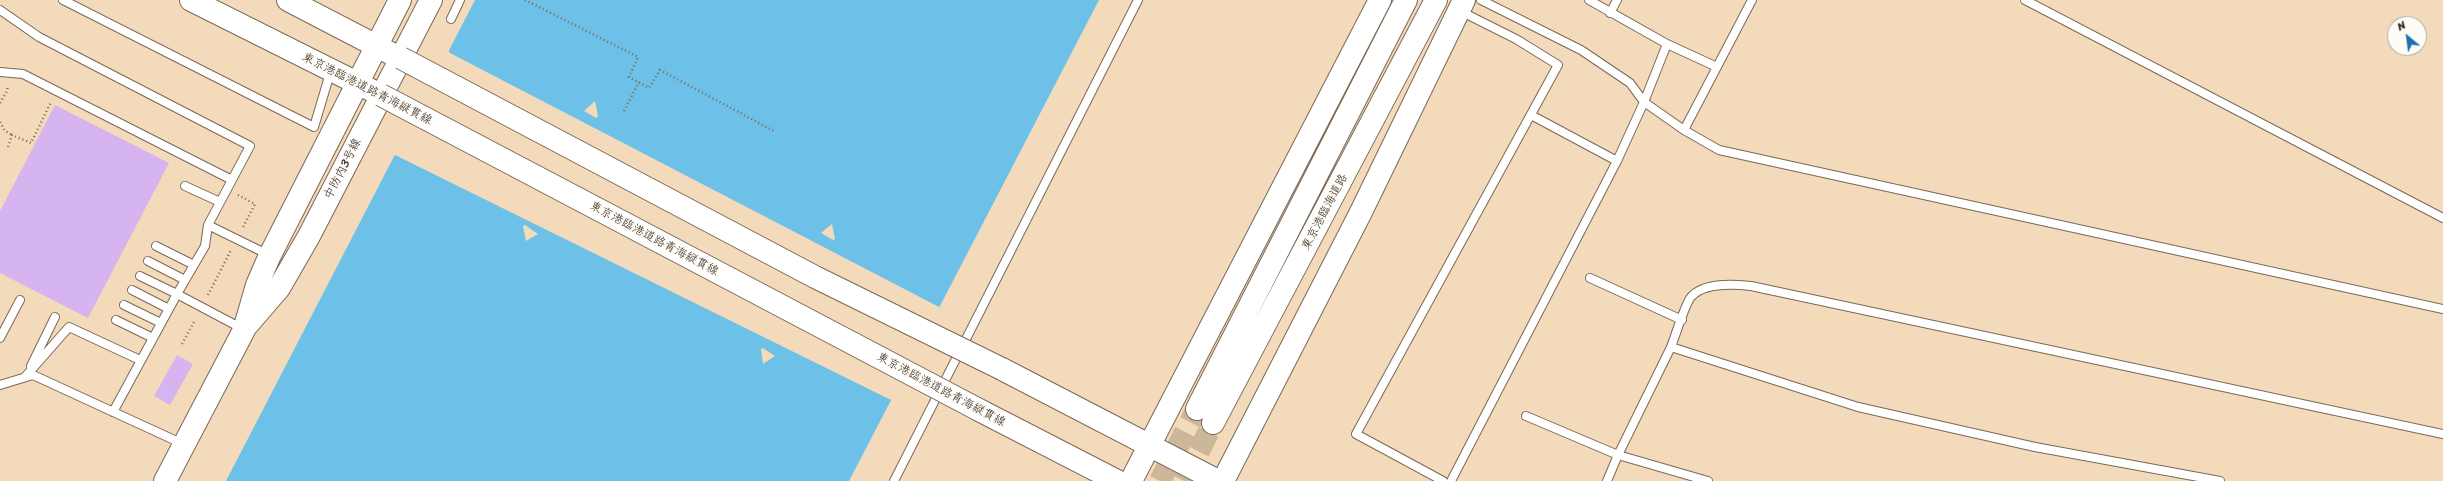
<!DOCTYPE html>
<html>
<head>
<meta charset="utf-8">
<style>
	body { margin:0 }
	#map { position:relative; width:2443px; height:481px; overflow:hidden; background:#f2daba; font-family:Sriracha,sans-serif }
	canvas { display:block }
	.north { position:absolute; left:2387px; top:16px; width:40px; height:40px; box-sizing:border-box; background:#fdfcf7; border:1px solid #afa8a0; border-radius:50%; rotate:331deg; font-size:11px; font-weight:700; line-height:16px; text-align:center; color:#3b2a1e }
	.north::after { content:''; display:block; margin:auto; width:14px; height:18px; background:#1f6fb2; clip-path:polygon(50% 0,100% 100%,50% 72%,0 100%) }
</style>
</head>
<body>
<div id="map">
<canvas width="2443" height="481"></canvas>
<div class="north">N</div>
</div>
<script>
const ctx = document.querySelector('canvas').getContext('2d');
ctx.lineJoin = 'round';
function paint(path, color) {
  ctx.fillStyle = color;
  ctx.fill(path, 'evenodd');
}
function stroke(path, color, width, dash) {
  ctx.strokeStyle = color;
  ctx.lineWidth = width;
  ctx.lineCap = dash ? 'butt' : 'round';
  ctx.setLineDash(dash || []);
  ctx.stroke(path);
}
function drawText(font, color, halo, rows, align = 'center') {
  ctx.font = font + ' Sriracha,"Klee One",sans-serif';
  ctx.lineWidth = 3;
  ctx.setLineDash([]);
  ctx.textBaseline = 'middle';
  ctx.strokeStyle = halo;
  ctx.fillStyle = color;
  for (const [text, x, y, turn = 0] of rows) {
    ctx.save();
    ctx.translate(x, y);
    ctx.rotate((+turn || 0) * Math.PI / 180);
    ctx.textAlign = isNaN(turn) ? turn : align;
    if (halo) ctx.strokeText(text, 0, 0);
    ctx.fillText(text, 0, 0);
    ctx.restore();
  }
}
paint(new Path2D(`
	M475,0H1099L849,481H226ZM595,101L598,116L596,118L584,111ZM832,224L835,239L833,240L821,233ZM525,225L538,234L526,241L523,226ZM763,348L775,356L763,364L761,349Z`), '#6dc1e9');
paint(new Path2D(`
	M447,49L450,53L941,308L893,401L393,154Z`), '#f2daba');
paint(new Path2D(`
	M55,105L169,163L88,318L0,273V211Z
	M177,355L193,364L170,405L154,396Z`), '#d5b4ef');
stroke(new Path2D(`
	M1160,481L1197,409
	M1184,481L1213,423`), '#cdb79b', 22, [22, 11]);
const lane = new Path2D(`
	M63,0L314,127L331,70
	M1589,0L1667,44L1717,67
	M2025,0L2443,218
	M0,10L39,37L250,146L208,225L269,255
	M1610,13L1617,0
	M451,19L460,0
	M1667,44L1644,102L1684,130L1719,150L2443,309
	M0,72L23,74L232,180
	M1531,115L1617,161
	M1684,130L1752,0
	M185,186L220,202
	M208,225L205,246L177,294L243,329
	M156,246L194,265
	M148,261L185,280
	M1590,278L1682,320
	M132,290L169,309
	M124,305L161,323
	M116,320L153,338
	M0,338L20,300
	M1671,347C1675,337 1685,304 1691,297C1704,282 1733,284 1751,286L2443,434
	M31,366L55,317
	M25,377L69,327L140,360
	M0,385L33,375L183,444
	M113,412L177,294L140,276
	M1526,416L1618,455L1671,347L1858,407L2035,447L2220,481
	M894,481L1138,0
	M1443,481L1356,434L1558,65L1516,39L1460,11
	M1451,481L1617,161L1644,102L1630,83L1581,50L1481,0
	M1607,481L1618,455L1708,481`);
const secondary = new Path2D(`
	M191,0L371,90
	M288,0L390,53
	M248,324L279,288L309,236L431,0
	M1002,369L1218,481
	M1197,409L1406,0
	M981,411L1117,481
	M1213,423L1436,0
	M165,481L244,330L257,285L270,255L400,0
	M1131,481L1380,0
	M1223,481L1361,212L1464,0`);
stroke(lane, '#7b6855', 10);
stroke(secondary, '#7b6855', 24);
stroke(new Path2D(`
	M525,0L638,57L629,77L649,88L660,70L774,131
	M0,103L7,91L8,85
	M624,111L639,82
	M0,122L5,131L12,135
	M8,147L12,135L31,143L51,102
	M238,195L255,204L242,229
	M208,295L231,250
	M182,344L195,320`), '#7b6855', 2.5, [1, 3]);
stroke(lane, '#fff', 8);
stroke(secondary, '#fff', 22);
const secondaryBridge = new Path2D(`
	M401,58L815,277L1002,369
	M381,95L981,411`);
stroke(secondaryBridge, '#7b6855', 24, []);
stroke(secondaryBridge, '#fff', 22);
drawText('12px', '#3b2a1e', '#fdfcf7', [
	["東京港臨港道路青海縦貫線",367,89,27],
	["中防内3号線",343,169,-63],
	["東京港臨海道路",1325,212,-62],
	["東京港臨港道路青海縦貫線",654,239,28],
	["東京港臨港道路青海縦貫線",941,390,28]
]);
</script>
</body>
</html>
